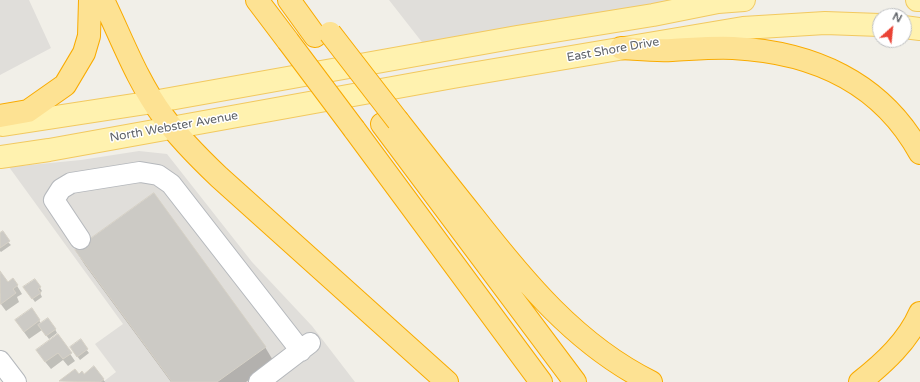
<!DOCTYPE html>
<html>
<head>
<meta charset="utf-8">
<style>
	body { margin:0 }
	#map { position:relative; width:920px; height:382px; overflow:hidden; background:#f1efe8; font-family:"Varela Round",sans-serif }
	canvas { display:block }
	.north { position:absolute; left:872px; top:8px; width:40px; height:40px; box-sizing:border-box; background:#fff; border:1px solid #bfc1c3; border-radius:50%; rotate:27deg; font-size:11px; font-weight:700; line-height:16px; text-align:center; color:#5f6368 }
	.north::after { content:''; display:block; margin:auto; width:14px; height:18px; background:#ea4335; clip-path:polygon(50% 0,100% 100%,50% 72%,0 100%) }
</style>
</head>
<body>
<div id="map">
<canvas width="920" height="382"></canvas>
<div class="north">N</div>
</div>
<script>
const ctx = document.querySelector('canvas').getContext('2d');
ctx.lineJoin = 'round';
function paint(path, color) {
  ctx.fillStyle = color;
  ctx.fill(path, 'evenodd');
}
function stroke(path, color, width, dash) {
  ctx.strokeStyle = color;
  ctx.lineWidth = width;
  ctx.lineCap = dash ? 'butt' : 'round';
  ctx.setLineDash(dash || []);
  ctx.stroke(path);
}
function drawText(font, color, halo, rows, align = 'center') {
  ctx.font = font + ' "Varela Round",sans-serif';
  ctx.lineWidth = 3;
  ctx.setLineDash([]);
  ctx.textBaseline = 'middle';
  ctx.strokeStyle = halo;
  ctx.fillStyle = color;
  for (const [text, x, y, turn = 0] of rows) {
    ctx.save();
    ctx.translate(x, y);
    ctx.rotate((+turn || 0) * Math.PI / 180);
    ctx.textAlign = isNaN(turn) ? turn : align;
    if (halo) ctx.strokeText(text, 0, 0);
    ctx.fillText(text, 0, 0);
    ctx.restore();
  }
}
paint(new Path2D(`
	M0,0H29L51,48L0,75Z
	M389,0H692L425,46Z
	M139,151L167,154L252,262L312,326L355,382H103L116,372L95,344L123,324L9,167L81,160Z`), '#e0deda');
paint(new Path2D(`
	M0,234L11,245L1,252L0,251Z
	M76,251L265,347L274,362L246,382H171L85,265Z
	M0,273L8,283L13,279L22,294L17,297L19,302L6,311L0,303Z
	M35,280L42,291L40,293L42,297L35,302L27,291Z
	M39,320L41,324L55,329L57,333L49,339L42,330L29,339L21,328Z
	M57,335L75,361L68,366L63,360L51,369L42,358Z
	M80,341L89,353L80,360L73,351Z
	M94,367L105,382L60,381L84,375Z`), '#0003');
const building = new Path2D(`
	M154,193L266,347L217,382H172L75,250Z
	M3,231L10,241L0,248V233Z
	M0,271L8,282L13,278L18,285L13,289L16,293L1,304Z
	M35,279L41,287L38,289L41,293L32,299L23,287Z
	M32,308L40,320L24,332L15,320Z
	M48,318L56,329L46,336L38,325Z
	M58,334L72,353L63,359L58,353L45,362L36,350Z
	M81,339L88,349L77,357L70,347Z
	M94,366L104,379L100,382L59,381L75,369L79,374L82,371L84,374Z`);
paint(building, '#cccac5');
stroke(building, '#d6d1c6', 1);
const minor = new Path2D(`
	M80,239L54,200L61,189L71,183L140,172L158,175L171,184L301,351
	M0,361L16,382
	M259,382L310,343`);
const major = new Path2D(`
	M917,0H920
	M904,27L920,29
	M3,125L153,102L517,37L653,15L718,2L744,0
	M0,157L49,150L453,77L743,28L825,23L880,25`);
const highway = new Path2D(`
	M103,0C122,39 137,81 163,116C179,138 199,158 219,177L447,382
	M257,0L288,41
	M289,0L315,36
	M621,48C638,49 655,51 672,50C693,49 713,47 733,48C812,52 881,82 920,153
	M0,116L28,111L65,85L84,53L89,36L90,0
	M398,121C423,153 448,185 473,216C523,280 576,345 651,382
	M382,124L575,382
	M354,129L541,382
	M860,382C884,363 908,341 920,313`);
stroke(minor, '#b5b8bc', 22);
stroke(major, '#f2c960', 24);
stroke(highway, '#f9ab00', 24);
stroke(minor, '#fff', 20);
stroke(major, '#fff2af', 22);
stroke(highway, '#fde293', 22);
const highwayBridge = new Path2D(`
	M330,33L398,121
	M288,41L354,129`);
stroke(highwayBridge, '#f9ab00', 24, []);
stroke(highwayBridge, '#fde293', 22);
drawText('12px', '#5f6368', '#fff', [
	["East Shore Drive",613,50,-10],
	["North Webster Avenue",174,127,-10]
]);
</script>
</body>
</html>
